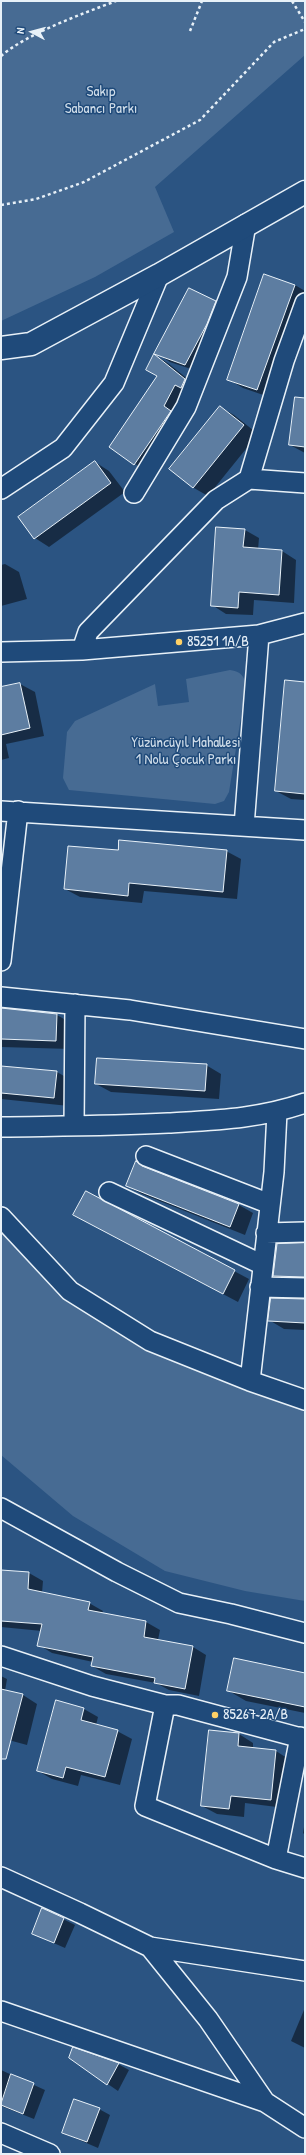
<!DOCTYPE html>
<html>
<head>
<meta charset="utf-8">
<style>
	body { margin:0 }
	#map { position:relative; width:306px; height:2155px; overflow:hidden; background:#2b5482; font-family:"Patrick Hand",sans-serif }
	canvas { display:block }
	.frame { position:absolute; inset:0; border:2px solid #e8f1f8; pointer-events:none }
	.north { position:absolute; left:12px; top:12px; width:40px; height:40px; -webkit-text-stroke:3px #1f4a7a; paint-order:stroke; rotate:276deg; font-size:11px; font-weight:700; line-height:16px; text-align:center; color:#e8f1f8 }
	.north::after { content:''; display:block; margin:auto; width:14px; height:18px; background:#e8f1f8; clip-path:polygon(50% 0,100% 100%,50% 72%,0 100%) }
</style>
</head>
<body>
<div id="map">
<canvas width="306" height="2155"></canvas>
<div class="frame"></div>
<div class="north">N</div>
</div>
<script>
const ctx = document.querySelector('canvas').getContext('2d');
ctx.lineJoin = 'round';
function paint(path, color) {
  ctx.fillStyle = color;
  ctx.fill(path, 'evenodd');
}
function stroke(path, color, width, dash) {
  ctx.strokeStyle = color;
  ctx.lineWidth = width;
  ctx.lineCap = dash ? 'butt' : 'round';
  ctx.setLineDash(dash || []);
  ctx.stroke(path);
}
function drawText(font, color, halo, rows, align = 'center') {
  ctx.font = font + ' "Patrick Hand",sans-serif';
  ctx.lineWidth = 3;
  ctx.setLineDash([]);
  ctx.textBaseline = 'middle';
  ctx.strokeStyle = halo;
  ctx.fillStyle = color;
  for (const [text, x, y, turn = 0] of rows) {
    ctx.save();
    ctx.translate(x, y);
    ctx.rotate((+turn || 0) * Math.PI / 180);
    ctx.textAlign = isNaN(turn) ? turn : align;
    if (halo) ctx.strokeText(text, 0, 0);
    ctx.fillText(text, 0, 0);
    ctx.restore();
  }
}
paint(new Path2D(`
	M1,1H305V55L155,187L174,232L95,277L1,321Z
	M230,670C241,672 244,675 246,686L229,792L224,801L215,804L69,790L63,778L67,732L75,721L155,684L158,706L189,702L186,679Z
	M1,1206L107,1318L305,1392V1601L245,1591L165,1571L73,1516L1,1455Z`), '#476b93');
paint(new Path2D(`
	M295,285L305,291V305L272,398L243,388L228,379Z
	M215,302L230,311L200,372L170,362L156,353Z
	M155,355L169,364L199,388L149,472L135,464L158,376Z
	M220,407L234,415L258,434L208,496L194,488L170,468Z
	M305,417V453L290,445Z
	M95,462L109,471L125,492L49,547L35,538Z
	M245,530L259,538L258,550L282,551L296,560L294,603L254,600L253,615L226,614L212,605Z
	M5,564L19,572L27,599L1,606V565Z
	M305,683V800L291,799L276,791Z
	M20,684L35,692L44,736L6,744L9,758L1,760V688Z
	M119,851H226L241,859L237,899L144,891L142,903L80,897L65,889Z
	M1,1011L57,1015L71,1023V1049L1,1047Z
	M206,1065L221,1074L219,1099L111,1092L96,1084Z
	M1,1067L57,1072L71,1080L69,1106L1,1099Z
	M136,1163L150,1170L239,1205L253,1213L245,1235L142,1194L127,1186Z
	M86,1192L249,1279L238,1302L89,1223Z
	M305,1243V1284H289L274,1276L278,1245Z
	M305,1300V1330L284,1329L269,1320Z
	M1,1571L29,1573L43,1581L42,1593L89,1603L103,1611L102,1614L146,1622L160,1630L158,1640L193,1647L206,1655L199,1696L169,1690L156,1683L106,1674L92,1666L93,1662L52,1653L39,1645L42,1631L1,1627Z
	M305,1674V1713L246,1701L229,1691Z
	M1,1676L7,1679L5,1691L23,1695L37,1704L27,1745L1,1738Z
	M84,1709L98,1717L96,1725L117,1731L132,1739L120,1785L81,1775L78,1786L52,1779L38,1771Z
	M239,1734L253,1743V1749L276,1751L290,1760L285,1808L245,1803L244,1817L217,1814L202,1806Z
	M305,1821V1835L303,1833Z
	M43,1909L75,1925L65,1948L33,1934Z
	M304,2010H305V2048L291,2041Z
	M70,2058L118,2064L129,2070L118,2091Z
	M1,2070L45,2090L34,2119L1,2106Z
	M99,2109L110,2115L98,2148L63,2133Z`), '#0007');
const building = new Path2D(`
	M264,274L295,285L257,390L227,380Z
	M189,288L216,301L207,324L185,365L154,354Z
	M154,354L185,379L181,388L175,385L164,406L171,411L134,465L109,447L157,376L146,370Z
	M295,397L305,398V447L289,445Z
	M220,406L244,425L193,488L169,469Z
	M95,461L111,483L34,539L18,517Z
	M216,527L245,529L243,547L282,550L279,595L239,592L238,608L211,606Z
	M285,680L305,682V794L275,791Z
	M20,683L30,728L1,735V687Z
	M119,840L227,850L223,892L129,883L128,896L64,889L68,846L118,850Z
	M1,1008L57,1014L56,1041L1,1039Z
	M97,1058L207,1064L205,1091L95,1084Z
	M1,1066L57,1071L54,1098L1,1093Z
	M136,1161L142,1166L239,1204L230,1227L126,1186Z
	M86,1191L235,1270L223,1294L73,1215Z
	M305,1243V1277L273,1276L277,1244Z
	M271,1298L305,1299V1323L268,1321Z
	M1,1570L29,1572L28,1589L90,1602L88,1610L146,1621L144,1637L193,1646L185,1689L154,1683L155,1678L91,1666L93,1657L37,1646L42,1624L1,1621Z
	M234,1658L305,1673V1707L227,1691Z
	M1,1689L23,1694L6,1759H1Z
	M56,1700L84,1708L81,1720L118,1730L105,1777L66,1767L63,1778L37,1771Z
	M209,1730L239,1733L238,1746L276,1750L271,1800L231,1796L229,1809L201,1806Z
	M42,1908L64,1918L54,1943L32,1934Z
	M73,2047L119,2063L107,2085L69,2058Z
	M11,2074L34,2083L23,2114L1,2105Z
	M74,2099L100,2108L87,2142L62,2133Z`);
paint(building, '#5d7da1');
stroke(building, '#e8f1f8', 1);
const minor = new Path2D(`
	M249,479L284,361L305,303
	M1,489L63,448L114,383L159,275
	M134,493L186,407L237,277L246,224
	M82,650L88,632L216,500L249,479L305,483
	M1,652L82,650L259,635L305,623
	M1,811L305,830
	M244,826L259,635
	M1,961L18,811
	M1,997L130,1010L305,1039
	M74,1126L75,1004
	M1,1127C57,1126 112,1126 168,1123C217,1120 258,1119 305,1103
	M146,1156L270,1204
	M109,1192L263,1265
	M1,1217L70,1291L150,1341L250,1381L305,1400
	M266,1233L305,1232
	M260,1287L305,1288
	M250,1381L274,1172L277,1112
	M1,1508L117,1572L179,1603L231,1614L305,1633
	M1,1656L92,1686L165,1705H178L305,1739
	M165,1705L145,1806L276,1859L305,1868
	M276,1859L300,1737
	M1,1877L80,1913L150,1947L208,2019L265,2102
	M150,1947L305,1971
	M1,2011L265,2102L305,2128
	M1,2133L50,2154`);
const tertiary = new Path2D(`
	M1,348L31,344L159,275L305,192`);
stroke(minor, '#e8f1f8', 22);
stroke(tertiary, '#e8f1f8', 25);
stroke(new Path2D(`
	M292,1L305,22
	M190,31L202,1
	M1,56C28,33 82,14 116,1
	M1,205L36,199L84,182L200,120L274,42L305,29`), '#e8f1f8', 2.5, [3, 3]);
stroke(minor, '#1f4a7a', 19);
stroke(tertiary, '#1f4a7a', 22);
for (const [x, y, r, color] of [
	[179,642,4,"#ffd166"],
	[215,1715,4,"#ffd166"]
]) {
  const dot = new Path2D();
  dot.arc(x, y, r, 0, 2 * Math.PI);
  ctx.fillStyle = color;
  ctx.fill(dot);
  stroke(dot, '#1f4a7a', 1.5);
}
drawText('15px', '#d0dde9', '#1f4a7a', [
	["Sakıp",101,92],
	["Sabancı Parkı",101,109],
	["Yüzüncüyıl Mahallesi",186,743],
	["1 Nolu Çocuk Parkı",186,760]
]);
drawText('15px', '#e8f1f8', '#1f4a7a', [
	["85251 1A/B",187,642],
	["85267 2A/B",223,1715]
], 'left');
</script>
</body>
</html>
